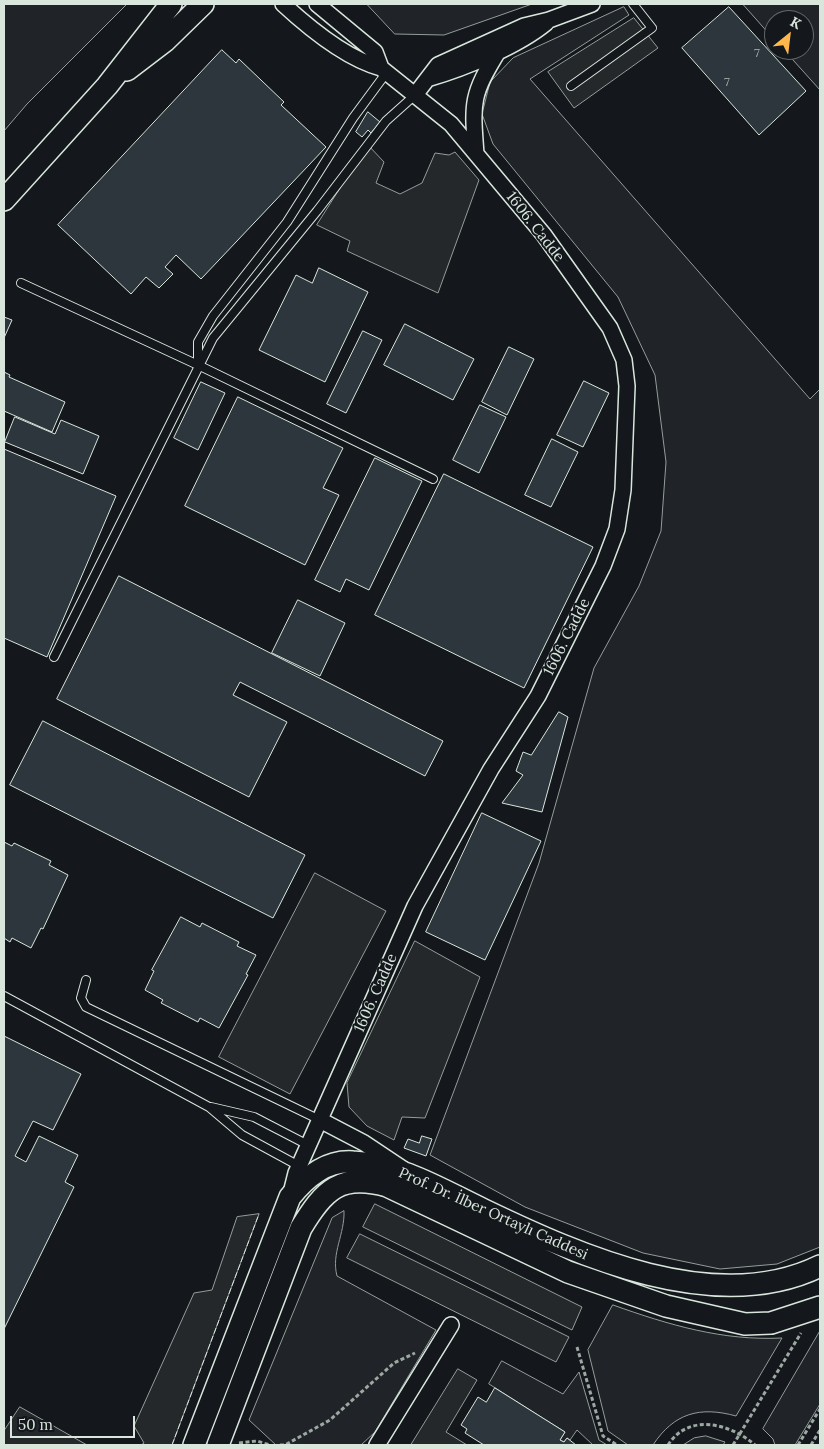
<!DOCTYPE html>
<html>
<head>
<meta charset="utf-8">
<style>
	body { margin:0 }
	#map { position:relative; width:824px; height:1449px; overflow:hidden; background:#14181c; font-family:Lora,serif }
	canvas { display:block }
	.frame { position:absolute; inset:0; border:5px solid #d8e6dc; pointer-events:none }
	.north { position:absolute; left:764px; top:10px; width:50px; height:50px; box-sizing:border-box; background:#14181c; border:1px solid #626a69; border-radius:50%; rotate:29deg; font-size:14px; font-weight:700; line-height:20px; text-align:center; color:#d8e6dc }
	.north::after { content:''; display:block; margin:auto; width:18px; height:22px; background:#ffb74d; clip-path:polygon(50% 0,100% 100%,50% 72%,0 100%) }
	.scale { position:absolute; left:10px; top:1416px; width:125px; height:22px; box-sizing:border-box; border:2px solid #d8e6dc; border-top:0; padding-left:6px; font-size:15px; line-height:18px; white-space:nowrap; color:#d8e6dc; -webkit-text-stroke:4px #14181c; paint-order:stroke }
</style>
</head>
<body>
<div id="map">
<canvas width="824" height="1449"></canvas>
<div class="frame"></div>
<div class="north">K</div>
<div class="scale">50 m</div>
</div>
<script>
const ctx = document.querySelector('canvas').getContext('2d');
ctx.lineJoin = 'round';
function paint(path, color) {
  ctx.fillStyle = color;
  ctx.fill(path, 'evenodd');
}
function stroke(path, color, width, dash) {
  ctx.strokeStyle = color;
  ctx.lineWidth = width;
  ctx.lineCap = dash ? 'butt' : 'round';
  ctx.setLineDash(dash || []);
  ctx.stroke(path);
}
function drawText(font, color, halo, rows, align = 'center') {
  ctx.font = font + ' Lora,serif';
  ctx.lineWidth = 4;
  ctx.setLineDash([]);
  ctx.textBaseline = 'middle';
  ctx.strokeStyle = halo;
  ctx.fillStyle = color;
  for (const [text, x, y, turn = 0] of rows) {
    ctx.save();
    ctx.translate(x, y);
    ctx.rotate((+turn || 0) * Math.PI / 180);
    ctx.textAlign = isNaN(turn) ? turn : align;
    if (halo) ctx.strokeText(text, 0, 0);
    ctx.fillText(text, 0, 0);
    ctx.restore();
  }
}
const green = new Path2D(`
	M4,4H127L27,104L4,131Z
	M367,4H532L444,35L395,34Z
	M743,4H820V90L784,50H804V20H774V39Z
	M624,7L629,15L530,79L810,399L820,389V1247L777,1264L720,1269L643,1253L525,1207L430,1155L539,863L594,668L639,586L661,531L666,462L655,375L618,297L493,144L482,114L490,82L513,58Z
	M344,1211C345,1234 331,1253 337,1276L436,1330L375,1432L361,1445H276L249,1420L332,1218Z
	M613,1305C669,1325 723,1341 782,1338L736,1416C700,1406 674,1413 653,1445H628L608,1431L588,1350Z
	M820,1331V1404L795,1445H775L773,1439L763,1429Z
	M502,1361L563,1394L579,1372L599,1440L607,1445H593L577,1430L570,1440L567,1438L564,1442L560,1440L565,1432L489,1384Z
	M706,1436L725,1442L723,1445H683L694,1438Z`);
paint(green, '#202428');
stroke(green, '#939e99', 1);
const parking = new Path2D(`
	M634,18L658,48L574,108L548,72Z
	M368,145L384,162L376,183L400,194L422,183L435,153L449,155L455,152L479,180L438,293L347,251L350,241L317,225Z
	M315,873L386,911L290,1094L219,1057Z
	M415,941L480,977L425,1118L402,1117L394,1140L367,1126L349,1107L347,1083Z
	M375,1204L582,1307L572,1330L363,1227Z
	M259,1214L172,1445H141L144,1443L134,1426L194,1293L212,1290L237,1217Z
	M360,1234L569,1337L556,1362L347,1258Z
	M458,1369L477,1380L446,1432L467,1445H411Z
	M20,1407L87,1445H4V1431Z`);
paint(parking, '#24282b');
stroke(parking, '#939e99', 1);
const building = new Path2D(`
	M729,7L806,91L759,135L682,48Z
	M222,50L236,63L239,59L284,102L281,105L326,147L201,279L176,255L165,267L173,274L159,288L146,277L131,294L58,225Z
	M368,112L380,122L371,133L368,130L362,137L356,132Z
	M319,268L368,292L325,382L259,350L296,275L312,283Z
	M4,317L12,320L4,338Z
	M405,324L474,359L453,400L384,365Z
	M363,331L382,340L346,413L327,404Z
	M509,347L534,359L507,415L482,402Z
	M4,372L10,375L9,377L65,402L52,432L4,411Z
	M584,381L609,393L583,447L557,435Z
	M201,382L225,393L198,450L174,438Z
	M238,397L343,448L323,488L339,495L305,565L185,506Z
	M480,405L506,417L479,473L453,460Z
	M15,417L55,434L61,420L99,436L83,474L5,442Z
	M552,439L578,452L551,507L525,495Z
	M4,449L116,496L47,657L4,638Z
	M375,458L422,481L369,590L346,579L340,592L315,580Z
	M444,474L593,547L524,688L375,615Z
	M119,576L443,741L425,776L240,682L233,695L287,722L249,797L57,699Z
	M298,600L345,623L320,676L272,653Z
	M559,712L568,717L542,812L502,803L523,775L516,771L523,752L531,755Z
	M43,721L305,855L273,918L10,785Z
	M482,813L541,841L485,960L426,932Z
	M4,842L12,846L14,843L51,861L49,865L68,875L43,929L41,928L31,948L12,938L10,942L4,938Z
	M181,917L200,927L202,923L239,942L237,946L256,955L246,974L248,975L219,1028L200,1018L198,1022L161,1003L163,1000L145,990L154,971L152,970Z
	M4,1036L81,1074L53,1130L33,1121L15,1156L26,1162L39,1136L78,1155L65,1182L74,1187L4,1329Z
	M422,1136L432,1139L426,1156L404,1148L408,1139L419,1143Z
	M495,1388L565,1432L560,1440L564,1442L567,1438L576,1445H484L465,1433L467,1429L461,1425L478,1397L486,1402Z`);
paint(building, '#2c363c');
stroke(building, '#d8e6dc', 1);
const lane = new Path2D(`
	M571,86L652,28L633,4
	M21,283L198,365L433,479
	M198,363V342L213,316L287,222L353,118L387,72
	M54,657L213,338L317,211L386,121L415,95
	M86,980L81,998L86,1007L320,1120
	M4,996L209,1107L242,1135L299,1166
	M211,1107L254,1117L308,1145`);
const street = new Path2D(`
	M283,4C309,28 347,59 381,68L451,124L544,235L610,328L624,360L627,386L623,490L617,529L603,566L538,696L491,769L415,906L296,1173L291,1193
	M317,4L375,52L381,68
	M430,78C465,68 518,46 546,23
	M415,95L438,65L524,26L549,20L592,4
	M476,154C472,102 471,95 499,50
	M320,1120L364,1143L403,1169
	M377,1445L451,1325`);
const secondary = new Path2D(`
	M127,70L165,41L203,4
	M4,200L107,86L171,4
	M194,1445L290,1197C306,1177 326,1160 353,1162C400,1164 442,1190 484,1210C580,1256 716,1317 820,1266
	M218,1445L301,1228C324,1190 340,1173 387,1186L568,1272L666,1306L745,1324L771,1323L820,1307`);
stroke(lane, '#d8e6dc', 10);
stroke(street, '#d8e6dc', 18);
stroke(secondary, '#d8e6dc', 24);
stroke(new Path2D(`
	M577,1347L603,1436L617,1445
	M239,1443L257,1441L270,1445
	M280,1445H285L330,1420L394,1363L415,1353
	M668,1445C689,1412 731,1424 755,1445
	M733,1445L801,1333
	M798,1445L820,1409
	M811,1445L820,1430`), '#9da8a2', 3, [4, 2.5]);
stroke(lane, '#14181c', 8);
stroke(street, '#14181c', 15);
stroke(secondary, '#14181c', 21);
stroke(new Path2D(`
	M172,1445L259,1214`), '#d8e6dc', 1, [6, 2.5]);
drawText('12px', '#adbab4', null, [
	["7",757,54],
	["7",727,83]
]);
drawText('15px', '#d8e6dc', '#14181c', [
	["1606. Cadde",535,227,52],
	["1606. Cadde",567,637,-63],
	["1606. Cadde",376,993,-66],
	["Prof. Dr. İlber Ortaylı Caddesi",493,1214,24]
]);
</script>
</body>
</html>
